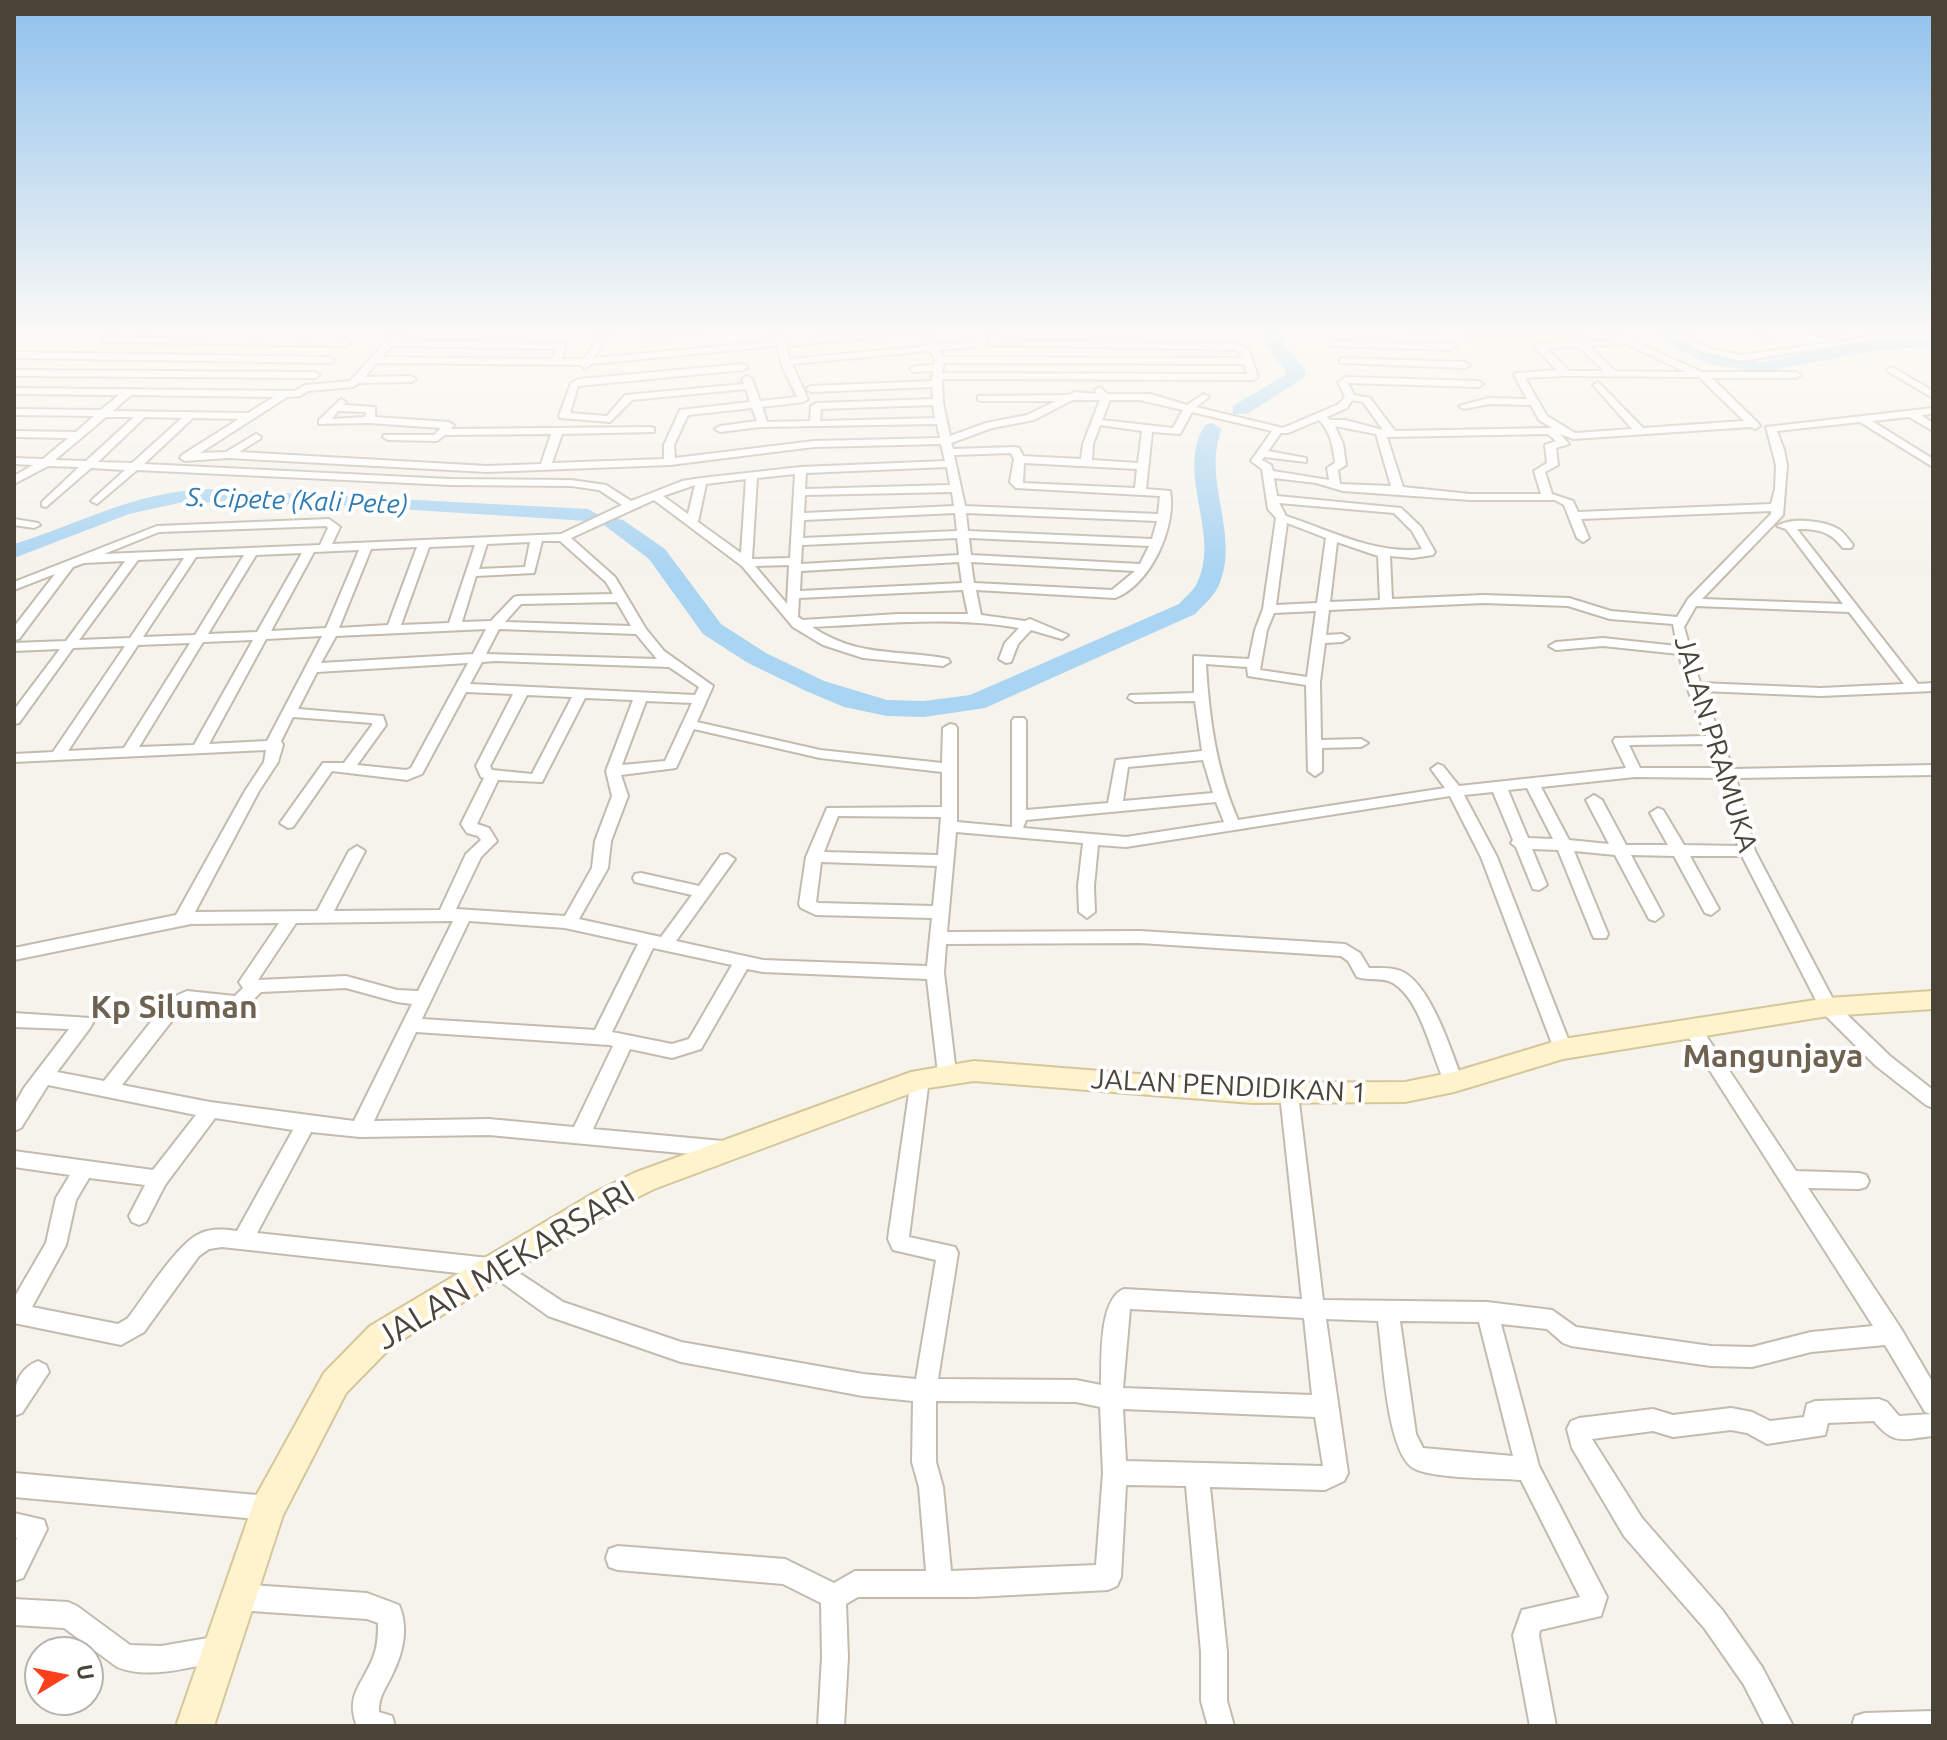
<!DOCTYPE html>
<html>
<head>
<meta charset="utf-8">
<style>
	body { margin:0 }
	#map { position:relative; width:1947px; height:1740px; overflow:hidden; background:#f6f3ec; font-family:Ubuntu,sans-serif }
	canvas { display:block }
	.frame { position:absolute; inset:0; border:16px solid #4b4439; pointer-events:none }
	.north { position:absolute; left:24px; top:1636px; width:80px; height:80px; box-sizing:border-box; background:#fff; border:2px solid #b7b4b0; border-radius:50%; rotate:80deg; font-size:22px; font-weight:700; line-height:32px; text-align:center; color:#4b4439 }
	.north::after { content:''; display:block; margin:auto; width:28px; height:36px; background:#fc3f1d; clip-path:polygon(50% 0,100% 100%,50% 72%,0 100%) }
</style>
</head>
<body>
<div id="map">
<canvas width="1947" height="1740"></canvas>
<div class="frame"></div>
<div class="north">U</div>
</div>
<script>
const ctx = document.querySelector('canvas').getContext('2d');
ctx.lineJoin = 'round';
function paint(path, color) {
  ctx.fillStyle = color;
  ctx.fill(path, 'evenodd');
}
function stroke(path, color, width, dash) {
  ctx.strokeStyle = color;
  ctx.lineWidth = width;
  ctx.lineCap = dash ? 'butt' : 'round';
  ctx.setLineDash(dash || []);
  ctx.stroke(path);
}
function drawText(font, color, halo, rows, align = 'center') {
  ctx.font = font + ' Ubuntu,sans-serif';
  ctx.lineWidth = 8;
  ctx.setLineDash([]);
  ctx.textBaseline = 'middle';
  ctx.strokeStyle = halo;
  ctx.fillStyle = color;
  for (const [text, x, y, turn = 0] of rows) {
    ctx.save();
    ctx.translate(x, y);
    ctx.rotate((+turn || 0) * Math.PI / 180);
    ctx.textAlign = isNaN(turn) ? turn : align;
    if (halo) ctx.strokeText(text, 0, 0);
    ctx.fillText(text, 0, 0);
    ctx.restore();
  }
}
paint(new Path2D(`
	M1461,331H1581L1589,337L1616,341L1534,343L1540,356H1477Z`), '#efe8d6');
paint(new Path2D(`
	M1263,331H1279L1283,343L1306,371L1305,377L1247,414H1233V406L1287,374L1266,344Z
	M1654,331H1674L1722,356L1762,362L1874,340L1933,336V346L1874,351L1762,372L1709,364L1684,352Z
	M1212,423L1222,429C1201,479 1241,535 1219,585C1214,596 1204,605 1195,614L985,708L924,717L887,716L844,707L806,691L748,663L703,634L649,559L604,525L615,518L623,520L665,549L721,624L766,653L824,681L887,700L924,701L970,695L1179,604C1184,598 1192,592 1196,585C1223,536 1174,473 1205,425Z
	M207,489L588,509L599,515L588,521L351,506L183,502L129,514L14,558V544C82,523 133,492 207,489Z`), '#a9d4f2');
const street = new Path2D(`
	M395,331H405L397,340L561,343L566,346L562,359H584L602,331H611L594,358L775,341L773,331H781L784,340L886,331H915L910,334L786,346L790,359L927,346L919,331H927L936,345L971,341L976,344L971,347L939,350L943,357L1242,358L1237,350L990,345L987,331H996L997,340L1239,344L1249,350L1258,377L1253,380L942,379L943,403L950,436L986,423L1027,415L1056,401H982L978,400V396L1068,395L1075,392L1097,394L1095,390L1100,387L1107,394H1150L1187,405L1204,394L1209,397L1196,407L1283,428L1339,404L1345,397L1338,382L1346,377L1478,381L1483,384L1478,387L1348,383L1354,395L1370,398L1395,431L1552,428L1539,420L1531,405L1489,404L1464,409L1459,406L1489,398L1527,399L1514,375L1516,373L1557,370L1535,348V344L1616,340L1600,331H1611L1702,372H1796L1801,375L1796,378H1712L1759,424L1760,426L1755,429L1750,427L1573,439L1560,434L1569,444L1556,448L1558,465L1545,472L1552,494L1573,501L1578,512L1771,504L1775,489L1776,465L1766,427L1933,408V414L1921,415L1933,423V431L1909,417L1872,421L1933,459V467L1860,422L1777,431L1784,450L1787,465L1783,515L1702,599L1843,604L1786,529L1777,526C1792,517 1825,520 1840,530C1845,534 1849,540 1853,545L1851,548H1843C1830,531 1818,529 1797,529L1918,684L1933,683V691L1821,696L1703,691L1733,769L1933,765V775L1736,778L1755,851L1835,1003L1890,1056L1933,1090V1108L1926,1105L1876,1066L1822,1012L1742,856H1690L1719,909L1711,915L1705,913L1674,856L1631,855L1663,915L1655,921L1649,919L1615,855L1574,851L1608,934L1606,938H1594L1592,934L1558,850L1532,849L1547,885L1539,890L1533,889L1516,847L1511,843L1513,840L1493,792L1464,795L1497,857L1572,1049L1569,1054L1563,1056L1557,1054L1554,1049L1481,857L1450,796L1126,847L1098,845L1094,886L1095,912L1087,918L1079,912L1078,886L1083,843L956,832L947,932L1140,931L1345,944L1360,953L1369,968C1379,968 1391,967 1401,971C1431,984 1452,1053 1463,1082L1461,1087L1454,1089L1447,1087C1432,1059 1422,1000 1393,983C1384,977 1368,981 1357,977L1348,961L1341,956L1140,943L946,944L944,973L956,1073L954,1078L947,1080L940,1078L938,1073L927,979L763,972L747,969L701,1049L672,1058L630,1049L593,1129L723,1141L730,1143L733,1149L730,1155L723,1157L489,1135L360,1137L311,1132L257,1233L498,1259L563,1302L681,1342L863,1374L916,1379L936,1260L893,1250L888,1239L911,1079L913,1074L920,1072L927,1074L929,1079L909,1237L955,1247L958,1253L938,1379L1076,1380L1101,1385C1102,1361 1098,1299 1124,1289L1302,1299L1280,1094L1282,1089L1289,1087L1296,1089L1298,1094L1323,1300L1487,1302L1552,1310L1576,1327L1711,1346L1752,1347L1811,1332L1873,1326L1684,1030L1687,1025H1699L1796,1171L1859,1173L1866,1175L1869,1181L1866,1187L1859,1189L1808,1188L1900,1327L1933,1383V1436C1903,1439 1894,1446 1874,1421L1828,1423L1825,1435L1767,1444L1747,1433L1731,1430L1673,1437L1653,1431L1592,1439L1642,1518L1723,1611L1762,1667L1793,1726H1765L1744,1685L1705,1629L1624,1536L1572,1448L1567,1429L1571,1421L1579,1418L1653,1409L1673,1415L1731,1408L1752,1412L1770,1421L1804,1417L1807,1404L1815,1401L1879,1399L1887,1402L1899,1416L1931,1414L1925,1412L1885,1345L1811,1352L1752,1367L1711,1366L1571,1346L1563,1343L1547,1329L1501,1324L1539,1466L1607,1597L1601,1616L1540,1630L1539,1635L1556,1726H1530L1513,1635L1522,1610L1580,1597L1521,1480C1495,1478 1436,1479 1415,1469C1386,1455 1383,1353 1378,1321L1326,1319L1348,1473L1344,1481L1325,1490L1210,1487L1227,1652V1701L1234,1726H1208L1201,1701V1652L1186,1486L1126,1485L1121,1577L1117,1586L1108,1590L974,1597H858L846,1604L848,1657L844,1726H818L822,1657L821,1603L783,1584L618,1570L609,1567L606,1558L609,1549L618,1546L785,1559L834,1583L855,1571H926L919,1487L912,1462L913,1401L863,1396L681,1362L548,1316L494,1277L222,1247L209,1249L199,1256L144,1332L121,1345L14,1323V1298L46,1243L56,1198L70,1175L14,1167V1151L153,1170L196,1115L48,1085L21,1128L14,1131V1106L24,1088L69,1029L14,1027V1013L90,1018L93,1023L90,1028L57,1072L104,1081L169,999L187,991L235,996L243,988L239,982L279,923L191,924L14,960V948L176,915L245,791L264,762L266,750L14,762V754L53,752L125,646L73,648L19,723L14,724V710L60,649L14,651V643L66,641L125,561L84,563L73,567L19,639L14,640V627L55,574L14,590V582L157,526L329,519L340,527L332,544L561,534L622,505L599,490L571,486L450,485L137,470L97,504L91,501L93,499L125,470L91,468L46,507L42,506V502L79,467L48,466L14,484V476L33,465L14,464V458L43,459L68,438L14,437V431L76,432L94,416L14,415V409L101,410L119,395L14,394V388L295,391L305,385L350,381ZM1626,344L1686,372L1615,371L1589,346ZM392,346L556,349L552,359L382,357ZM777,346L783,368L797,397L760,401L752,379L747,376L742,379L744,384L625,395L607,416L570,413L578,386L743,370L748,367L743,364L579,379L571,383L559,416L560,418L610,422L632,400L746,389L750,402L680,410L664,445V459L552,463L562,434L654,432V428L650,427L451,429L454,425L449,422L375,417V407L344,405L346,402L341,399L319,420V424L369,423L441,428L434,435H384L383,437L388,440L437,441L445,435L551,434L541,464L487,466L239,452L260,439L261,437L256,434L226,452L200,453L287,397L300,396L308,391L353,387L359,383L411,382L416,379L411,376L365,377L377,363L581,365L585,369L591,364ZM1579,347L1604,371H1569L1546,348ZM930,351L935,360L934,365L915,366L910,369L915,372L933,371L932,381L811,386L806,389L811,392L932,387L933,399L816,403L811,406L810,421L767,422L762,407L803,402L808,399L792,364ZM944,363L1244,364L1247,374L942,373ZM1562,376L1699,377L1744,421L1643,428L1598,382L1593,385L1595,387L1632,429L1575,433L1547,416L1525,378ZM131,395L274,397L248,413L113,411ZM1072,400H1100L1083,444L1081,459L1023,456L1019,448L1015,447L953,449L951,443L992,428L1034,420ZM1110,400H1140L1183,410L1173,428L1102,420ZM1352,400L1363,402L1383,430L1345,420H1330L1327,417L1347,408ZM933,405L935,418L820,421L821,409ZM752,408L757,421L720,426L715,429L720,432L760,427L937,424L940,438L814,441L675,458L674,445L688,415ZM338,411L366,412L365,417L332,419ZM1192,412L1272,431L1251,461L1262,469L1268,509L1276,518L1263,609L1255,630L1249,659L1194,656V693L1130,695L1128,698L1135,702L1195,701L1202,751L1116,760L1108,803L1026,810V721L1024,718H1014L1012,721V827L957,822V728L955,725L950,724L943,728L942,763L820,750L697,722L713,686L664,651L646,629L615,577L571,538L654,500L742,566L793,627L823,645L863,658L943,666L950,662L948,659C898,649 858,658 812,627C881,624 950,616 1019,628L1005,643L999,659L1006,663L1011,662L1018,644L1031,630L1062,639L1068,635L1030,619L1025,621L981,615L976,590L1115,598C1151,585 1177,525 1170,491L1146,489L1152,432L1180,434ZM106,417H134L86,461L55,460ZM145,417L182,418L132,463L98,462ZM193,418L239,419L182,455L180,458L185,461L228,458L487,472L670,465L814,447L941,444L945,461L801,467L701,478L682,481L631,501L606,485L571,480L450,479L144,464ZM1319,420C1331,432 1333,447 1335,463L1327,468L1329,480L1273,471L1271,465L1262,460L1264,457L1306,462V458L1268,451L1281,433H1288ZM1100,425L1142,431L1138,463L1092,460L1093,444ZM1335,426L1376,434L1391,486L1340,484L1338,470L1346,465L1343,444ZM1548,434L1556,441L1545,445L1547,463L1534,471L1541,494H1470L1403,487L1387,437ZM1011,453L1014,459L1010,482L1016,488L1160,496L1158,514L965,506L954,455ZM1024,463L1137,469L1135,488L1023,483ZM947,467L950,485L805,489L806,473ZM795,474L790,558L752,559L757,478ZM1274,478L1316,483L1343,491L1470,500H1555L1564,505L1577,538L1583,542L1589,538L1581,519L1771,511V514L1688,599L1677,617L1611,611L1569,598L1484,595L1392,599L1390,556L1413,558L1433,555L1435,552L1421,527L1401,508L1277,496ZM746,479L741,553L698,522L706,484ZM695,485L688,514L663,496ZM952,492L954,506L804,513L805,495ZM1279,503L1394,513L1412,531L1422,549C1376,555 1329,530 1286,516ZM955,513L957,531L803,538L804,520ZM966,513L1157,521L1152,539L968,531ZM1287,523L1326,538L1317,603L1276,605ZM326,526L328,528L320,545L104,554L159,532ZM957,538L959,555L801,564L802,545ZM969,538L1149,546L1140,564L971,555ZM542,541H560L606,582L613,594L518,596L514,597L491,621L462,622L476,576L534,573ZM530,542L525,567L479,569L487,544ZM1337,542L1378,556L1380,600L1330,602ZM475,545L449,623L401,625L429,547ZM417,547L388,625L339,628L371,549ZM359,550L326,628L271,631L314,552ZM302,553L257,632L208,634L256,555ZM244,555L195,635L143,637L196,557ZM184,558L130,638L79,640L138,560ZM959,562L962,583L800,591L801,571ZM971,562L1135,571L1112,590L974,583ZM789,565L787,604L755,566ZM963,590L968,614H898L803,620L798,617L799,598ZM617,602L631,626L505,622L521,604ZM1484,603L1568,606L1610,619L1673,624L1677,646L1603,638L1556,642L1549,646L1556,650L1603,646L1679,654L1687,687L1706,736L1615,738L1613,741L1626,768L1459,786L1443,766L1438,764L1431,769L1445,788L1238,820C1216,770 1209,717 1206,664L1247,667L1248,676L1306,685L1308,771L1315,776L1322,771V748L1361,747L1368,743L1361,739L1321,740L1320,682L1325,643L1342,642L1349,638L1342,634L1326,635L1329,610ZM1696,606L1849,612L1904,684L1821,688L1700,683L1684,627ZM1316,611L1307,677L1260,670L1267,630L1274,613ZM486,629L473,654L321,663L336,636ZM499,629L636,634L657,659L486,654ZM322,636L267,741L209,744L266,639ZM253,640L194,745L139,747L203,642ZM190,643L124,748L68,751L138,645ZM495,661L669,667L699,687L695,695L470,684L482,662ZM468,663L411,768L406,770L357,765L386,725L383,716L298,709L317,672ZM466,692L513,694L476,766L481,777L484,778L461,824L467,833L478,836L481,840L466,854L440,910L334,911L365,851L357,846L349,851L317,911L195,912L259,791L278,762L283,745L281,741L293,717L372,723V725L344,763H323L280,823L288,828L293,827L332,771L407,780L422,774ZM527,695L572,697L532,774L492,770L490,766ZM585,698L633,700L606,771L612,796L595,841L592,868L565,916L456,909L481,857L497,841L489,828L477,824L498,780L542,782ZM646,701L692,703L665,761L622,765ZM694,729L820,758L942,772V807L827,808L806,857L799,904L801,908L816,915L932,918L927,966L763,960L676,941L735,859L727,854L721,855L699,886L641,873L635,874L633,878L635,882L692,895L661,937L579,919L608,868L611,841L628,796L621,775L676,768ZM1709,744L1718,768H1640L1629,745ZM1203,760L1213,793L1123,801L1128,767ZM1635,777L1721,778L1738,846L1684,845L1663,810L1658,808L1650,813L1668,845H1626L1602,800L1594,795L1586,800L1609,844L1569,840L1541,787ZM1527,788L1553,839L1528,838L1508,790ZM1216,802L1224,822L1126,837L1023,828L1026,820ZM838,816L941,817L938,855L824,852ZM821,862L937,866L933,906L819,903L816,902ZM453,921L418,991L397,990L346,976L258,980L296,923ZM469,921L565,928L638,944L595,1030L422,1019ZM653,948L732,965L689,1039L672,1044L612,1032ZM346,988L397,1002L412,1004L354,1121L210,1102L122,1085L181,1009L189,1005L239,1010L245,1008L261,992ZM416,1032L609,1045L613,1046L574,1127L489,1119L374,1121ZM215,1118L293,1130L237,1231C224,1229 210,1228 199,1234C177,1244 144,1297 128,1318L118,1324L32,1307L66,1245L76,1200L89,1178L145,1185L129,1216L132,1222L139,1225L146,1222L165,1185ZM1130,1309L1304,1318L1312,1395L1123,1388ZM1400,1321L1479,1322L1513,1456L1423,1448L1416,1434ZM936,1401L1076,1402L1100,1407L1103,1473L1096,1565L951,1571L943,1487L936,1462ZM1123,1409L1315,1417L1323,1466L1126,1461Z
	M677,331H707L702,334L648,339L643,336Z
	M1411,331H1443C1436,336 1418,336 1411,331Z
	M1668,331H1679L1708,348L1741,355L1913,331L1927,332L1741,361L1702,352Z
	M1752,331H1762L1772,339L1764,341Z
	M1805,331H1847L1848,332L1820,337Z
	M106,337L346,340L351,343L346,346L103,342L101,340Z
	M1333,341L1451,344L1456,347L1451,350L1330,346V342Z
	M14,352L329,357L334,360L329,363L14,358Z
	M1343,358L1465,362L1470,365L1465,368L1340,363V359Z
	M1892,367L1933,391V398L1889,372L1887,370Z
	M14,370L315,372L320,375L315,378L14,376Z
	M14,519L38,523L40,525L34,528L14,525Z
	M38,1361L46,1365L49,1372L22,1413L14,1416C14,1394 13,1371 38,1361Z
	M14,1473L268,1496L277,1499L280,1508L277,1517L268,1520L14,1497Z
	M14,1513L44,1520L47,1529L23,1578L14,1581V1544L17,1538L14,1537Z
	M237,1584L367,1593L399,1605C409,1628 403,1653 392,1675C386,1688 378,1697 379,1712L392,1716L395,1726H357C344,1694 365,1682 374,1655C378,1644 378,1633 378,1623L367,1619L237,1610L228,1606L224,1597L228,1588Z
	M14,1599L68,1602L77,1606L130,1645L161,1646L220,1636L229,1640L233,1649L229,1658L220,1662C188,1667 148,1680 117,1667L64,1628L14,1625Z
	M1933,1711V1726H1852L1855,1716L1865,1713Z`);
const secondary = new Path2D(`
	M1933,991V1009L1828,1016L1563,1059L1454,1092L1405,1102L1252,1103L974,1081L922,1089L654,1189L614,1209L392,1346L346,1393L283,1515L214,1726H176L256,1496L324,1373L370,1326L594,1193L634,1173L911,1072L974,1061L1252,1083L1405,1082L1454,1072L1563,1039L1828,998Z`);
stroke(street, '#c2bbae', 4);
stroke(secondary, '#d6c79b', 4);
paint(street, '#fff');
paint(secondary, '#fff3cd');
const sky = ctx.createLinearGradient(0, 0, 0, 574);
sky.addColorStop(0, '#8fc1ec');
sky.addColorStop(0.58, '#fbfaf6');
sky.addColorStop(1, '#fbfaf600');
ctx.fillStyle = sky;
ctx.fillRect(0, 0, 1947, 574);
drawText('italic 26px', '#2e7ab2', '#fff', [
	["S. Cipete (Kali Pete)",297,501,2]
]);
drawText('28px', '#4b4439', '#fff', [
	["JALAN PRAMUKA",1716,744,73],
	["JALAN PENDIDIKAN 1",1229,1086,3]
]);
drawText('bold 32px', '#6e6250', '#fff', [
	["Kp Siluman",174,1007],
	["Mangunjaya",1773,1056]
]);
drawText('34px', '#4b4439', '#fff', [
	["JALAN MEKARSARI",505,1265,-31]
]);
</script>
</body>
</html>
